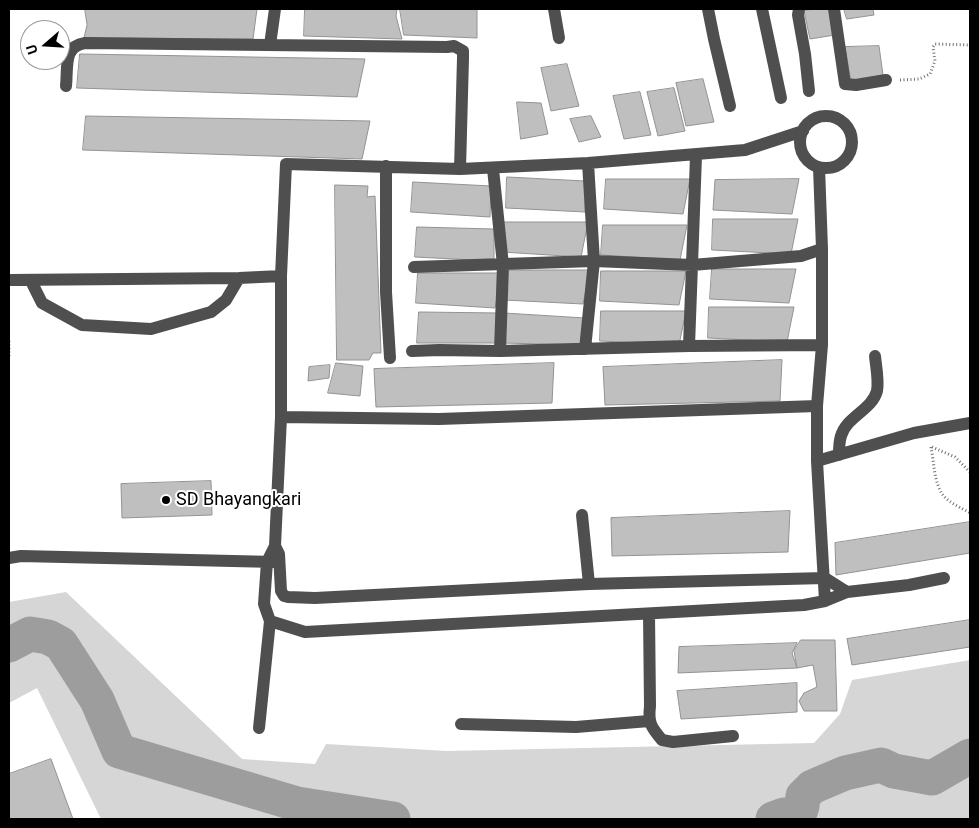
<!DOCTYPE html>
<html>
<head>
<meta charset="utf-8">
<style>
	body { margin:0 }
	#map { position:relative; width:979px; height:828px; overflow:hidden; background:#fff; font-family:Roboto,sans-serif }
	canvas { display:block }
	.frame { position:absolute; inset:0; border:10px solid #000; pointer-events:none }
	.north { position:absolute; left:20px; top:20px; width:50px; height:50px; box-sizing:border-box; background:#fff; border:1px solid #999; border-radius:50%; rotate:251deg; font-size:14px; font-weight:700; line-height:20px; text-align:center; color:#000 }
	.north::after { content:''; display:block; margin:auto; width:18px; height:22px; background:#000; clip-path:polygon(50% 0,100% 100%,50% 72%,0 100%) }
</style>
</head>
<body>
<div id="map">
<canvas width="979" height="828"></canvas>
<div class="frame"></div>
<div class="north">U</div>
</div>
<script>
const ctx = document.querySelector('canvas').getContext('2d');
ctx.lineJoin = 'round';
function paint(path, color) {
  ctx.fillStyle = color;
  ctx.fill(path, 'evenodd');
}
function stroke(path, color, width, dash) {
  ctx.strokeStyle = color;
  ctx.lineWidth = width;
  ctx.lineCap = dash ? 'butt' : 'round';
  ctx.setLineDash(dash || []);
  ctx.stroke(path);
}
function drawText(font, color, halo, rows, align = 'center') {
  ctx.font = font + ' Roboto,sans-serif';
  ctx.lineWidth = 4;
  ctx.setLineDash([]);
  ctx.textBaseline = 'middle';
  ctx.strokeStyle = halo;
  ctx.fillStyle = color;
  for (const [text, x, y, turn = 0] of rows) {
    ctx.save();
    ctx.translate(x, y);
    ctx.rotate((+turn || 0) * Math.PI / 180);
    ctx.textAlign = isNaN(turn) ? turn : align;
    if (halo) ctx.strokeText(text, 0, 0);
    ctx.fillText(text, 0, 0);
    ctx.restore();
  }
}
paint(new Path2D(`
	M66,592L242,759L315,764L326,744L447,751L814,743L840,714L852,680L970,660V819H101L37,688L9,703V602Z`), '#d6d6d6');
stroke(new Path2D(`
	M9,645L30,634L48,637L61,644L97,700L119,751L297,804L393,819
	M773,819L784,815H799L802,806L803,796L812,787L845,773L881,765L894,771L932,778L970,756`), '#9d9d9d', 35);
const building = new Path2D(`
	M85,9H257L253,39L84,38L87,25Z
	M305,9H397L396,16L402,39L304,36Z
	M400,9H477V38L404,35Z
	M815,9H832L835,35L810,39L804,11Z
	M844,9H873L874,15L847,19Z
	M879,46L883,75L851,82L845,47Z
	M80,54L365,59L357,97L77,88Z
	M567,64L579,106L551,111L541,68Z
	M703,79L714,122L686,126L676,83Z
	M674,88L685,131L658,136L647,92Z
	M640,92L651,135L624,139L613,96Z
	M517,102L541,103L548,134L521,139Z
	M86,116L370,121L362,159L83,150Z
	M591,116L601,137L579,142L570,119Z
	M507,177L585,181V212L506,208Z
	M606,179H690L683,214L604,209Z
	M799,179L792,214L713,210L715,180Z
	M413,182L491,186L490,217L411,212Z
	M335,185L368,186L367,197L375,196L381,353H373L369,360H337Z
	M713,219H798L791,254L712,250Z
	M504,222H588L581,257L502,252Z
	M603,225H687L680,260L601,255Z
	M417,227L494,229V261L415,257Z
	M712,269H796L789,303L710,299Z
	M505,270H590L583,304L504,300Z
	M601,271H686L679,305L600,301Z
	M418,273H502L495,308L416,303Z
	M709,307H794L787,342L708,338Z
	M601,311H686L679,345L600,341Z
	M419,312L499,313L495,343H417Z
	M504,313L585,318L581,345L503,343Z
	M782,360L780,401L605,405L603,367Z
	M336,363L363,366L360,396L328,393Z
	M554,363L552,403L376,407L374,369Z
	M330,365L329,378L308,381L309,367Z
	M211,481L212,515L122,518L121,484Z
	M790,511L788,552L612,556L611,518Z
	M970,522V553L836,575L835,543Z
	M970,620V647L852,665L847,639Z
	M801,640H835L837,711H804L799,701L804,693L817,687L813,665L797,668L794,651Z
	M797,643L792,653L797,668L678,673L679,647Z
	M797,683V712L681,719L677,691Z
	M51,759L73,819H9V774Z`);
paint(building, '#bfbfbf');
stroke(building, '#939393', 1);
stroke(new Path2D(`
	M900,80L919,79L930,74L935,61L933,47L935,44L970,45
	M9,341V356
	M931,447C934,462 934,483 943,495C949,503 962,508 970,513
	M932,447L955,457L970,472`), '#717171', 3, [1, 2.5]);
stroke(new Path2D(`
	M554,9L559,38
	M708,9L714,39L730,106
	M762,9L781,98
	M799,9L798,15L805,54L809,91
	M834,9L845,84L856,85L886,80
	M270,45L275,9
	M66,86C68,67 63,46 85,43L447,47L454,46L463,51V58L460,169
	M800 142a26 26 0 1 1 52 0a26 26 0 1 1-52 0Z
	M803,131L745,150L588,163L460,169L286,164L281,276V417L275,546L267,562L264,604L270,621L305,632L804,605L825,601L847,592L909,585L944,578
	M386,166V292L390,358
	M819,167L822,249V345L817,406V461L825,601
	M493,169L503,265L500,351
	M414,267L594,261L692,265L801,256L822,249
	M9,280L239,278L281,276
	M31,281L42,303L82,325L151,329L211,312L226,300L239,278
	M689,346L696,156
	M585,349L594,261L588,163
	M412,351L439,350L500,351L689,346L822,345
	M281,417L439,419L817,406
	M839,455C839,449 839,442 841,436C846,417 872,410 877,391C879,380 876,367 875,356
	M817,461L914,433L970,423
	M582,515L589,584
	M275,546L279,554L281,591L284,596L288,597L315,598L589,584L825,578L847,592
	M9,558L21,556L275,562
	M649,614L650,706C648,723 651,727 662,740L673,742L733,736
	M461,724L576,727L649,721
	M259,728L270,621`), '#4f4f4f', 12);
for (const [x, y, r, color] of [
	[166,500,5,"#000"]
]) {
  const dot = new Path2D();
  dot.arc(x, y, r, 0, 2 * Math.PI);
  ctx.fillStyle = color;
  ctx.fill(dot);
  stroke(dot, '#fff', 2);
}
drawText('18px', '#000', '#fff', [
	["SD Bhayangkari",176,500]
], 'left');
</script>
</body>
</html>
